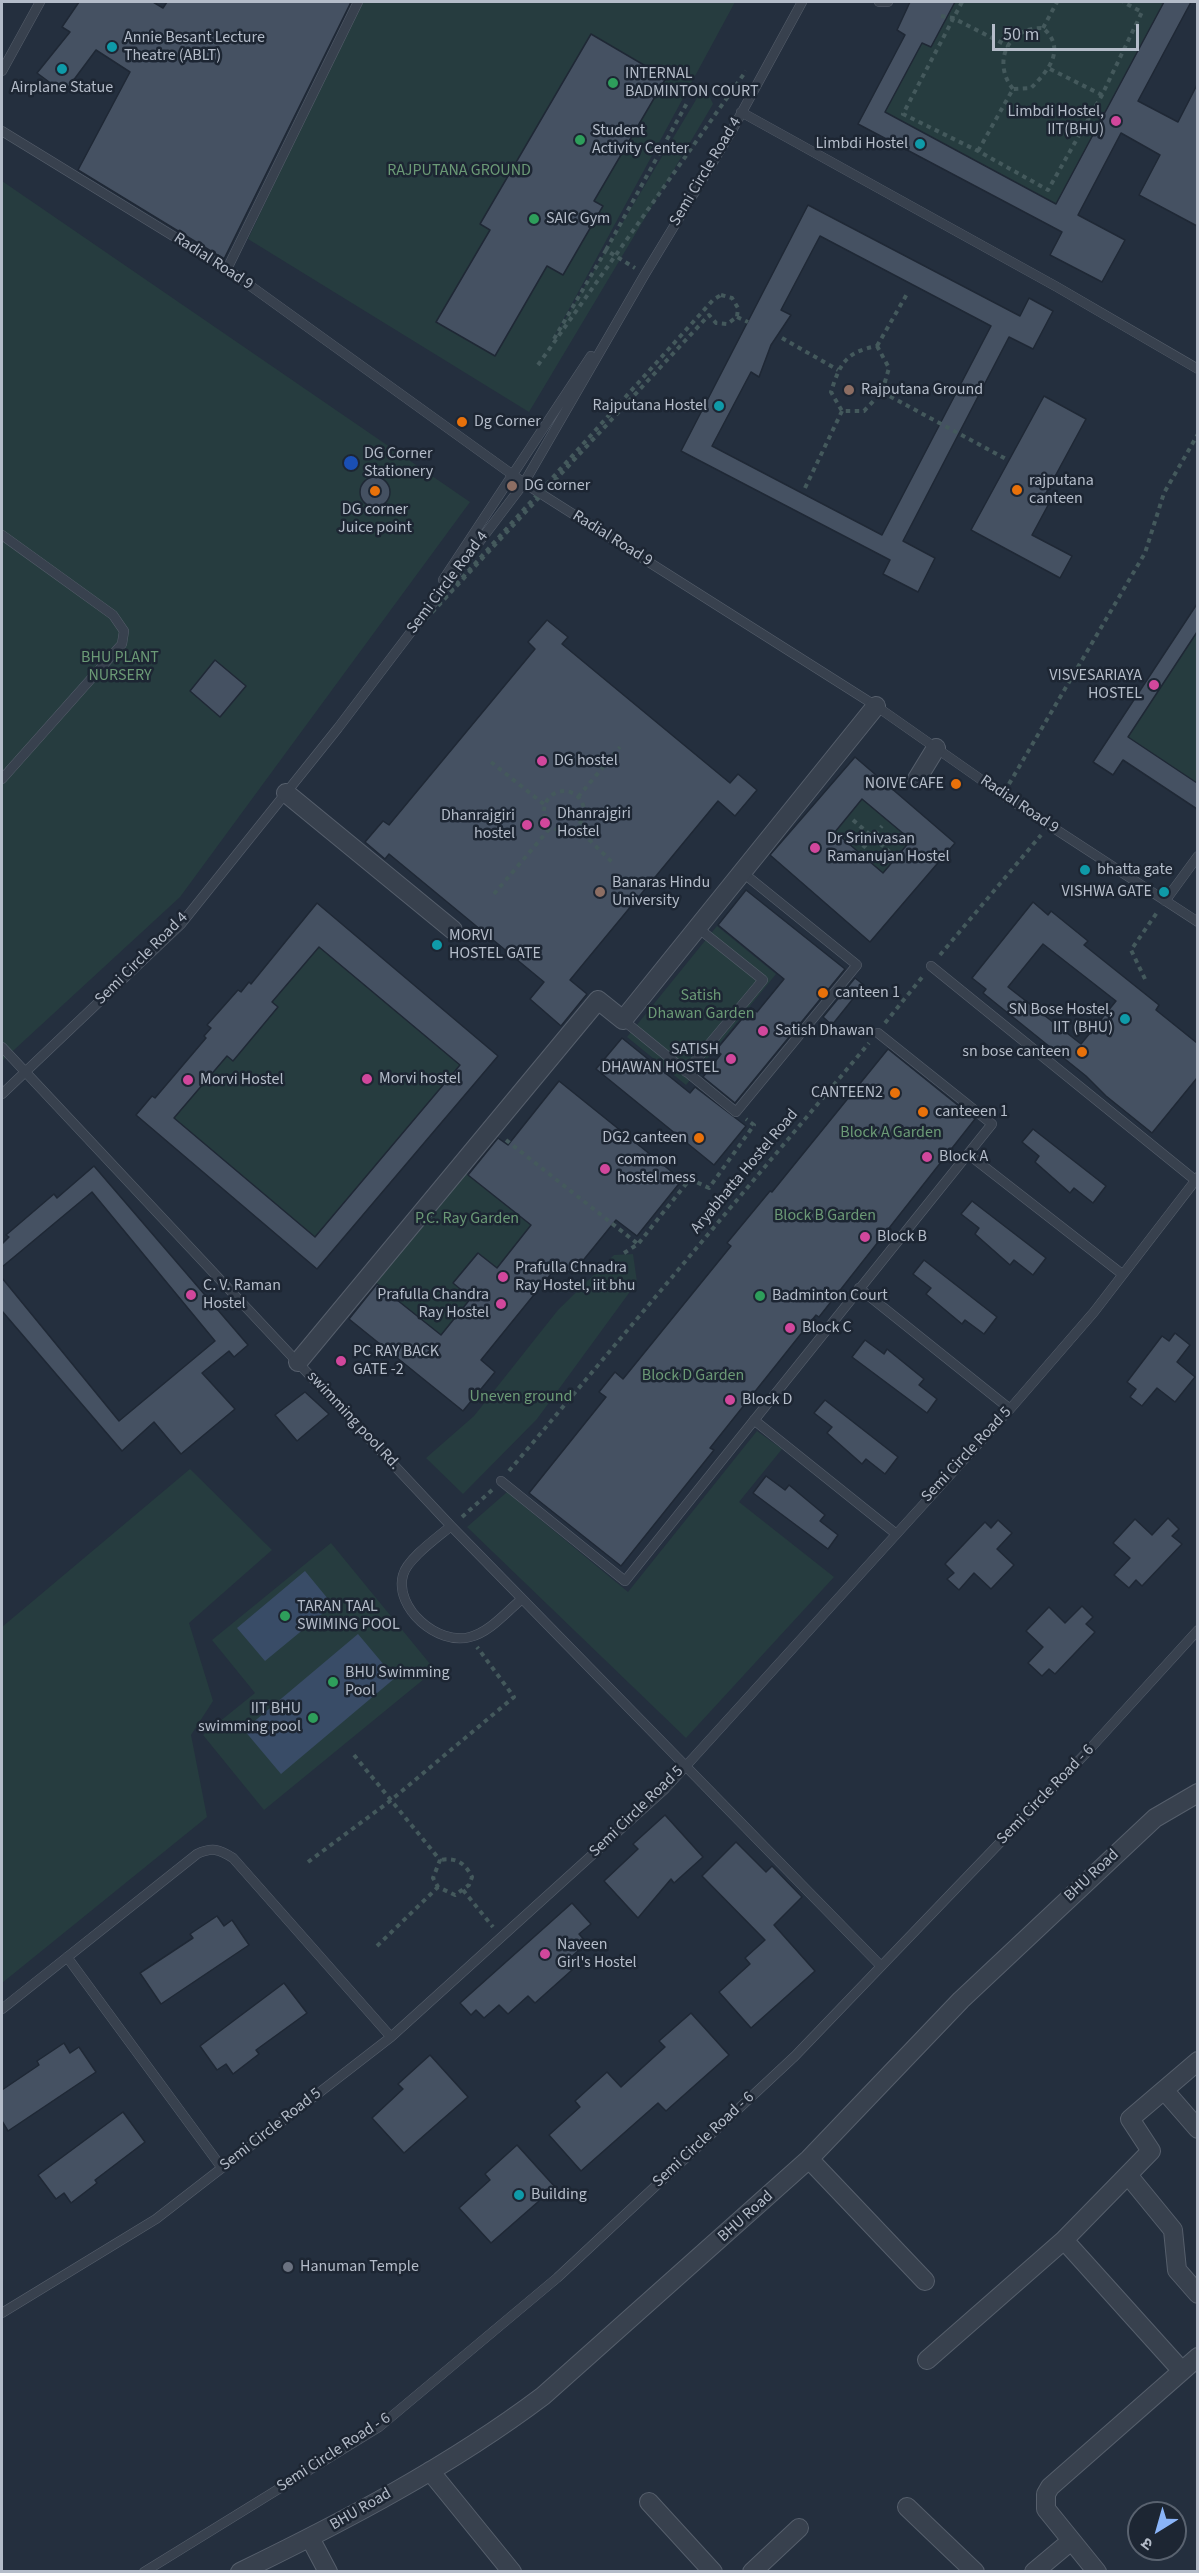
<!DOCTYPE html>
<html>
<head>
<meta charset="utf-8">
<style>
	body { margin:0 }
	#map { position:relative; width:1199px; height:2573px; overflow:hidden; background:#242f3e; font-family:"Source Sans 3","Noto Sans Devanagari",sans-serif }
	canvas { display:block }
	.frame { position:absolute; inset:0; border:3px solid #b4bcc9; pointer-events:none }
	.north { position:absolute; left:1127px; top:2501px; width:60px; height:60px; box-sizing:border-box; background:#1d2633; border:2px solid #59626f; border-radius:50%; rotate:217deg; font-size:16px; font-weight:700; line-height:24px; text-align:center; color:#b4bcc9 }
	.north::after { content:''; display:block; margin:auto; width:21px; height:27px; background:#8ab4f8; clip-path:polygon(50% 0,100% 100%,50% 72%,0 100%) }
	.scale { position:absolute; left:992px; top:24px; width:147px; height:27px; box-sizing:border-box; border:3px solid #b4bcc9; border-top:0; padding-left:8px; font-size:18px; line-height:21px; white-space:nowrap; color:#b4bcc9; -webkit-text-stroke:4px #1d2633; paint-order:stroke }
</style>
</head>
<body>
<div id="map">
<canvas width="1199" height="2573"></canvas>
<div class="frame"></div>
<div class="north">उ</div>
<div class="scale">50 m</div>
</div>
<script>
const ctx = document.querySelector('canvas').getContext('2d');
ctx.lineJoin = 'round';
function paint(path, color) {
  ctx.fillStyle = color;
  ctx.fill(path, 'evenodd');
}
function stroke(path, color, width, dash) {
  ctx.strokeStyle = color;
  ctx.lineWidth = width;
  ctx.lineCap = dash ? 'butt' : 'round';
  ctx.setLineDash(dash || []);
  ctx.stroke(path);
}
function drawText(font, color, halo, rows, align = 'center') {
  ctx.font = font + ' "Source Sans 3",sans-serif';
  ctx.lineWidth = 5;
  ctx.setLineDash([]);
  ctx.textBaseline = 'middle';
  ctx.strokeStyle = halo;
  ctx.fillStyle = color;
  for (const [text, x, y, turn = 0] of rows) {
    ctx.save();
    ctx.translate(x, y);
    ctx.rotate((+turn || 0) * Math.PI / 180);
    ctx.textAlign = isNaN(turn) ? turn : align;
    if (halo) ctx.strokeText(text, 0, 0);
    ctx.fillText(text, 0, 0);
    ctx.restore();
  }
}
paint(new Path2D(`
	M360,2H735L549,346L697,98L708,93L713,104L529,412L248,239Z
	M955,2H1158L1163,4L1056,204L885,112L922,43L931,47Z
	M2,181L470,502L180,897L2,1061Z
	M1197,632V783L1128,737Z
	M862,799L911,840L900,853L906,859L893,861L883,873L835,832L844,807L851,812Z
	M717,926L776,974L686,1085L627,1037Z
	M319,947L460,1065L315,1237L174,1118L227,1056L233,1060L278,1007L272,1002Z
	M463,1171L531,1225L497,1268L477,1253L453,1282L471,1298L441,1335L372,1280Z
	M633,1254L637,1282L537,1419L463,1494L426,1458L474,1416L558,1310L614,1255Z
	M757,1431L782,1449L739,1502L834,1577L686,1738L467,1527L507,1492L628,1592Z
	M190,1469L272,1550L189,1623L213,1701L191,1735L207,1817L2,1983V1627Z
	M331,1543L435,1670L264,1810L203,1735L255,1693L212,1640Z`), '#263c3f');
paint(new Path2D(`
	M305,1571L333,1605L265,1661L237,1628Z
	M358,1634L395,1678L281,1774L244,1730Z`), '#394c67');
const building = new Path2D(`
	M79,2H153L163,8L167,2H351L224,259L78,170L130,72L96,50L64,93L37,73L70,32L62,27Z
	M910,2H955L931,47L922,43L885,112L1056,204L1164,2H1191L1138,101L1178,122L1197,85V226L1139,195L1160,155L1121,133L1078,215L1125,240L1102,282L1050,255L1062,232L858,124L905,35L897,30Z
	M591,34L666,78L594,201L603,206L563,275L547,266L495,356L436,322L490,230L480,224Z
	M808,205L1020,316L1029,298L1053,311L1033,349L1009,337L903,541L935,558L918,592L883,574L890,560L681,451ZM820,236L991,326L882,535L712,446L751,372L759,377L771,345L791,315L781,310Z
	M1044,396L1086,419L1046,493L1053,496L1032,535L1072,556L1060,578L971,530Z
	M360 492a15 15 0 1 1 30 0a15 15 0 1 1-30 0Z
	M1197,604V632L1128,737L1197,783V809L1123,760L1113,775L1093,762Z
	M547,620L568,637L562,644L730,783L738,774L757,790L735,816L718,801L570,980L587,994L561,1026L530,999L544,982L389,854L385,859L365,842L383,821L389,825L535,649L528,642Z
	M215,660L246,686L220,717L190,691Z
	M855,757L955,843L870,942L770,855ZM862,799L911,840L883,873L835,832Z
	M746,890L845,969L735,1103L703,1077L721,1054L716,1050L751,1008L757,1012L784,979L718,925Z
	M1033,902L1048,915L1051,911L1088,941L1084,945L1159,1005L1156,1010L1197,1043V1078L1152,1133L1106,1096L1086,1076L983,993L986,989L972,978ZM1043,944L1116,1001L1081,1044L1008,987Z
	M317,903L498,1056L317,1269L136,1115L152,1096L155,1098L206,1038L204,1036L211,1028L207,1025L238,990L241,992L249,982L251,984ZM319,947L460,1065L315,1237L174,1118L227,1056L233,1061L278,1007L272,1002Z
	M855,978L864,985L832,1025L823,1017Z
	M622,1038L690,1093L695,1087L746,1126L714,1165L596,1069Z
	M888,1049L975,1119L819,1317L816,1315L710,1448L714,1450L621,1566L529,1493L606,1397L599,1392L615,1372L623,1379L731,1246L727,1243L770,1191L772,1192Z
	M559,1081L682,1180L637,1236L616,1220L572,1274L559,1264L481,1360L495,1372L463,1411L349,1319L377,1284L441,1335L471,1298L453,1283L478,1253L497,1268L531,1225L468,1175L498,1138L508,1145Z
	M1033,1129L1106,1186L1093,1203L1074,1188L1070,1193L1035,1162L1039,1156L1022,1142Z
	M94,1166L248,1345L234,1357L229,1351L202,1373L235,1409L181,1454L154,1422L122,1451L2,1311V1278L119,1421L215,1341L92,1192L2,1267V1244L9,1237L6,1235L54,1194L57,1198Z
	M972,1201L1046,1258L1033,1275L1014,1260L1010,1265L975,1234L979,1228L961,1214Z
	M924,1260L997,1317L984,1334L965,1320L962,1324L926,1294L931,1288L913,1274Z
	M1175,1333L1190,1345L1177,1362L1195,1377L1175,1402L1157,1388L1142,1406L1130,1397L1136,1389L1127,1382L1162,1336L1169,1341Z
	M865,1340L884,1354L887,1349L924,1379L919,1385L937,1399L927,1413L852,1357Z
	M305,1392L329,1414L297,1441L275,1415Z
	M825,1400L898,1457L885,1474L866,1459L862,1464L827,1433L832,1427L814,1413Z
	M766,1476L785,1490L789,1485L825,1515L820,1521L838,1535L828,1549L753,1493Z
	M1168,1518L1179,1529L1172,1536L1182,1544L1142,1586L1136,1580L1129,1588L1114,1575L1130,1558L1113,1543L1135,1519L1152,1535Z
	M998,1520L1012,1533L997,1549L1014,1565L991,1589L974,1573L959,1590L947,1579L954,1573L945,1564L985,1522L991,1528Z
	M1082,1606L1093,1617L1086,1624L1095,1632L1055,1674L1049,1669L1042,1676L1028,1663L1043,1647L1026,1631L1049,1607L1065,1623Z
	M665,1815L703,1857L674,1883L671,1879L638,1918L604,1881L638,1849L633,1844Z
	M736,1842L766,1872L772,1866L802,1897L774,1925L815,1971L751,2028L719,1992L750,1964L745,1958L765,1940L702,1876Z
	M572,1903L591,1924L579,1934L587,1943L562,1965L572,1970L535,2003L528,1996L508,2014L499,2005L484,2018L476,2010L471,2015L460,2003Z
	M217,1916L224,1926L232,1920L249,1945L161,2004L140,1973L193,1938L190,1934Z
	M284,1983L307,2013L256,2050L259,2054L233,2074L226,2064L217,2070L200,2046Z
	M691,2013L729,2055L666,2111L658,2103L581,2171L549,2135L580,2107L575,2101L607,2072L621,2087L665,2047L659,2041Z
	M64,2043L70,2053L79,2047L96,2072L8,2131L2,2121V2090L39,2065L37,2061Z
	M430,2055L468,2097L404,2153L372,2118L403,2089L398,2084Z
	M123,2112L145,2142L95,2180L97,2183L71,2203L64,2193L56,2199L38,2175Z
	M517,2145L555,2187L491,2243L459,2208L490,2180L485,2174Z`);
paint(building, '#455162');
stroke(building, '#1f2835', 1.5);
const lane = new Path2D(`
	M879,2H888
	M2,71L40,2
	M741,112L1057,287L1198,369
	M2,131L227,269L524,483L876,706L1003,795L1198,922
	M227,269L358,2
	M2,535L113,615L124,631L122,644L2,779
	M443,580L591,356
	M1165,901L1198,856
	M931,966L1195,1180
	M623,1020L736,1112L857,965L742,872
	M2,1047L451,1526L881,1966
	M686,1072L763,980L698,928
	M2,1094L181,924L338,728L524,483L645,274L730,134L802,2
	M968,1154L1122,1274
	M859,1288L1010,1409
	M754,1420L895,1533
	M501,1481L625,1581L992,1124L878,1033
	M451,1526C438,1537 407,1559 403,1575C394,1608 438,1646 470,1637C490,1632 506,1612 522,1599
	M67,1957L222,2168
	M2,2009L197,1854C212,1847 219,1849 233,1858L391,2037
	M2,2313L156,2219L391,2037L665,1789L1010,1409L1094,1312L1198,1177
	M144,2572L379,2427L557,2278L795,2056L1087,1752L1198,1630`);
const street = new Path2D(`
	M917,779L936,748
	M286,793L453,930
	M298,1362L598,1000L623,1020L876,706
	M1164,2090L1198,2129
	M809,2159L925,2281
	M1128,2175L1173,2230L1177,2270L1198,2294
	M1064,2240L1182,2371
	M927,2360L1064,2240L1151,2151L1130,2119L1198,2061
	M430,2471L512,2572
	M649,2502L713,2572
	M907,2507L975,2572
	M310,2538L328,2572
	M240,2572C345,2521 450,2466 543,2396L809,2159L961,2000L1155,1818L1198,1793
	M752,2572L799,2528
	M1034,2572L1071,2541
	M1097,2572L1046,2509V2494L1050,2487L1198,2357`);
stroke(lane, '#565f6c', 10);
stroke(street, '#565f6c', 20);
stroke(new Path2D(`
	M962,2L903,114L978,151L1048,190L1102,95L1142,12L1123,2
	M941,16L953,18L1008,46
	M1043,28L1057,2
	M1050,69L1102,95
	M978,151L1013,89L1031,88C1048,71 1067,49 1043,28C1007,27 992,63 1013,89
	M606,250L687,103
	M721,295L732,298L738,308L737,317L727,324L716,323L709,315L397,650L713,300Z
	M737,317L748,322
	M782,338L838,370
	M554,339L606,250L635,268
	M877,346L889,368L882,392L864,411H842L831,392C840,363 846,352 877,346Z
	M877,346L907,294
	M538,365L746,71
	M882,392L1006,459
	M805,488L842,411
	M491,762L545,805
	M1009,784L1145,553L1164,493L1198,434
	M544 811a20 20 0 1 1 40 0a20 20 0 1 1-40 0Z
	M578,797L620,747
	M853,820L892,854
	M576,827L613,863
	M863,848L882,826
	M494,894L551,827
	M940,955L1041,835
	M1145,979L1131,950L1158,911
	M885,1023L924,975
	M506,1140L638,1244
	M624,1253L638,1244L690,1179L709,1188L754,1125L746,1119
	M509,1471L869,1043
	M462,1517L492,1490
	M354,1755L440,1860L433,1878L438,1887L455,1895L469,1885L472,1877C465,1863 456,1857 440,1860
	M308,1862L390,1801L514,1697L477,1647
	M463,1890L493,1927
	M377,1946L438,1887`), '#44595c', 4, [4.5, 4.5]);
stroke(lane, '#38414e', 9);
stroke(street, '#38414e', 18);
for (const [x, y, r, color] of [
	[112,47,6,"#0f9aa8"],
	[62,69,6,"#0f9aa8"],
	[613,83,6,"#2e9e5b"],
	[1116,121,6,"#d1479c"],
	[580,140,6,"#2e9e5b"],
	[920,144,6,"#0f9aa8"],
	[534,219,6,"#2e9e5b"],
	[849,390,6,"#8d6e63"],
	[719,406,6,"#0f9aa8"],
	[462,422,6,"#e8710a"],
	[351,463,8,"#1a4fb4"],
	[512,486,6,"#8d6e63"],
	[1017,490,6,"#e8710a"],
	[375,491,6,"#e8710a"],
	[1154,685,6,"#d1479c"],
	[542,761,6,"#d1479c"],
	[956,784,6,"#e8710a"],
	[545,823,6,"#d1479c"],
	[527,825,6,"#d1479c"],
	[815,848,6,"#d1479c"],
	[1085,870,6,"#0f9aa8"],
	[600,892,6,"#8d6e63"],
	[1164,892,6,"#0f9aa8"],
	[437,945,6,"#0f9aa8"],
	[823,993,6,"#e8710a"],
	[1125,1019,6,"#0f9aa8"],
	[763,1031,6,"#d1479c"],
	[1082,1052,6,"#e8710a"],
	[731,1059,6,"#d1479c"],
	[367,1079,6,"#d1479c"],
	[188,1080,6,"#d1479c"],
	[895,1093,6,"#e8710a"],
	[923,1112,6,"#e8710a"],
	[699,1138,6,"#e8710a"],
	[927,1157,6,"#d1479c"],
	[605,1169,6,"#d1479c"],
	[865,1237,6,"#d1479c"],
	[503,1277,6,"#d1479c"],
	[191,1295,6,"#d1479c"],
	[760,1296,6,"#2e9e5b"],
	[501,1304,6,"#d1479c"],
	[790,1328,6,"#d1479c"],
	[341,1361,6,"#d1479c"],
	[730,1400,6,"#d1479c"],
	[285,1616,6,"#2e9e5b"],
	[333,1682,6,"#2e9e5b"],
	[313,1718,6,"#2e9e5b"],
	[545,1954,6,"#d1479c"],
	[519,2195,6,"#0f9aa8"],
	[288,2267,6,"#6b7280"]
]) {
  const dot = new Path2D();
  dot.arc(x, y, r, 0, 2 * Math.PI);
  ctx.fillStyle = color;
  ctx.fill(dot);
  stroke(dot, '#1d2633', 2);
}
drawText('16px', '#b4bcc9', '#1d2633', [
	["Annie Besant Lecture",124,38],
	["Theatre (ABLT)",124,56],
	["INTERNAL",625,74],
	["BADMINTON COURT",625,92],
	["Airplane Statue",62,88,"center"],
	["Limbdi Hostel,",1104,112,"right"],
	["IIT(BHU)",1104,130,"right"],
	["Student",592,131],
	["Activity Center",592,149],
	["Limbdi Hostel",908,144,"right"],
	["SAIC Gym",546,219],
	["Rajputana Ground",861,390],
	["Rajputana Hostel",707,406,"right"],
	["Dg Corner",474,422],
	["DG Corner",364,454],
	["Stationery",364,472],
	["rajputana",1029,481],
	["canteen",1029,499],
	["DG corner",524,486],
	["DG corner",375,510,"center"],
	["Juice point",375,528,"center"],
	["VISVESARIAYA",1142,676,"right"],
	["HOSTEL",1142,694,"right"],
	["DG hostel",554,761],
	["NOIVE CAFE",944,784,"right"],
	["Dhanrajgiri",557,814],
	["Hostel",557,832],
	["Dhanrajgiri",515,816,"right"],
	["hostel",515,834,"right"],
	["Dr Srinivasan",827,839],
	["Ramanujan Hostel",827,857],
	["bhatta gate",1097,870],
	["Banaras Hindu",612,883],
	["University",612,901],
	["VISHWA GATE",1152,892,"right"],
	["MORVI",449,936],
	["HOSTEL GATE",449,954],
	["canteen 1",835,993],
	["SN Bose Hostel,",1113,1010,"right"],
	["IIT (BHU)",1113,1028,"right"],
	["Satish Dhawan",775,1031],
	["SATISH",719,1050,"right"],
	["DHAWAN HOSTEL",719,1068,"right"],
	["sn bose canteen",1070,1052,"right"],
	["Morvi hostel",379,1079],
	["Morvi Hostel",200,1080],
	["CANTEEN2",883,1093,"right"],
	["canteeen 1",935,1112],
	["DG2 canteen",687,1138,"right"],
	["Block A",939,1157],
	["common",617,1160],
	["hostel mess",617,1178],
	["Block B",877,1237],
	["Prafulla Chnadra",515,1268],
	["Ray Hostel, iit bhu",515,1286],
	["C. V. Raman",203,1286],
	["Hostel",203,1304],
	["Prafulla Chandra",489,1295,"right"],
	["Ray Hostel",489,1313,"right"],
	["Badminton Court",772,1296],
	["Block C",802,1328],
	["PC RAY BACK",353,1352],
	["GATE -2",353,1370],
	["Block D",742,1400],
	["TARAN TAAL",297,1607],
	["SWIMING POOL",297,1625],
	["BHU Swimming",345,1673],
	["Pool",345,1691],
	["IIT BHU",301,1709,"right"],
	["swimming pool",301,1727,"right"],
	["Naveen",557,1945],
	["Girl's Hostel",557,1963],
	["Building",531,2195],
	["Hanuman Temple",300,2267]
], 'left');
drawText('16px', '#6b9a76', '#1d2633', [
	["RAJPUTANA GROUND",459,171],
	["BHU PLANT",120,658],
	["NURSERY",120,676],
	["Satish",701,996],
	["Dhawan Garden",701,1014],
	["Block A Garden",891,1133],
	["Block B Garden",825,1216],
	["P.C. Ray Garden",467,1219],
	["Block D Garden",693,1376],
	["Uneven ground",521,1397]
]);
drawText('16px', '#b4bcc9', '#1d2633', [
	["Semi Circle Road 4",706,172,-59],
	["Radial Road 9",213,262,33],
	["Radial Road 9",612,539,32],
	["Semi Circle Road 4",448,583,-53],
	["Radial Road 9",1019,805,34],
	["Semi Circle Road 4",142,959,-45],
	["Aryabhatta Hostel Road",745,1172,-50],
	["swimming pool Rd.",353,1421,47],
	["Semi Circle Road 5",967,1455,-47],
	["Semi Circle Road - 6",1046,1795,-46],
	["Semi Circle Road 5",637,1812,-44],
	["BHU Road",1092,1876,-43],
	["Semi Circle Road 5",271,2130,-38],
	["Semi Circle Road - 6",704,2140,-43],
	["BHU Road",746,2217,-42],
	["Semi Circle Road - 6",334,2453,-33],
	["BHU Road",361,2510,-30]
]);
</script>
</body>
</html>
